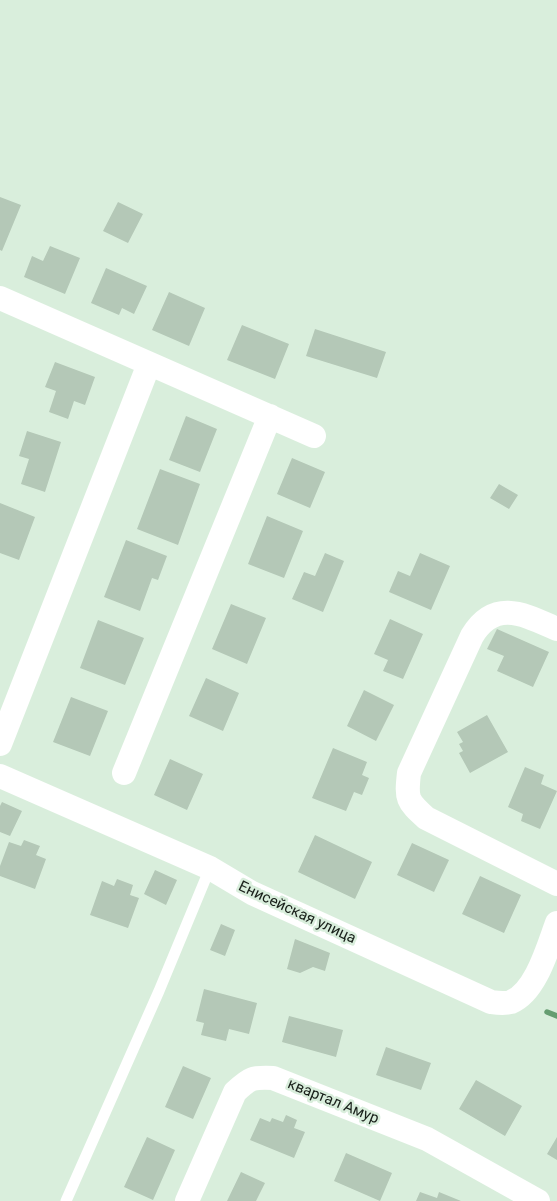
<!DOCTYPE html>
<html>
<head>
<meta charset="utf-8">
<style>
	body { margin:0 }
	canvas { display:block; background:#d9eedc }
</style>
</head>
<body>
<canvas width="557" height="1201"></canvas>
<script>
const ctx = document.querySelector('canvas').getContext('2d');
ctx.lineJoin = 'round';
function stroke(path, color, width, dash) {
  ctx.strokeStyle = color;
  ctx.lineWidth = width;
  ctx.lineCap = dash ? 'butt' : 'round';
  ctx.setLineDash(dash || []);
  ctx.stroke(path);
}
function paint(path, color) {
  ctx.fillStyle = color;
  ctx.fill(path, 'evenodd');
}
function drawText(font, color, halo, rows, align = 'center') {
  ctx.font = font + ' Roboto,sans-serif';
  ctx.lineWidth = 5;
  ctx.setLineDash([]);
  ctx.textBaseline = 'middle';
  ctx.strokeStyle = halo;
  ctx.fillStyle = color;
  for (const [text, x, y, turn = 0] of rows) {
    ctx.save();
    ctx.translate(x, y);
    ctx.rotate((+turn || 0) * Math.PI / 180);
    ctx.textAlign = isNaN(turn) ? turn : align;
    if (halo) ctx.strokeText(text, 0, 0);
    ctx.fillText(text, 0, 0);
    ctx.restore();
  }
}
stroke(new Path2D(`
	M547,1012L557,1016`), '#669d71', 5.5);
paint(new Path2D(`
	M0,197L21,205L2,251L0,250Z
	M118,202L143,214L128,243L103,231Z
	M50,246L80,258L65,294L24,277L32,256L43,261Z
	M106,268L147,286L134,314L122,308L119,315L91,303Z
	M169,292L205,308L189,346L152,330Z
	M242,325L289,344L275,379L227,360Z
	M315,329L386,352L377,378L306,356Z
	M55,362L95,377L85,405L74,401L68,419L49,412L56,391L45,387Z
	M186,416L217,429L200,472L169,460Z
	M27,431L61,442L45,492L21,484L29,459L19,456Z
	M292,458L325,472L310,508L277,494Z
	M160,469L200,484L178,545L137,529Z
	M499,484L518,495L509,509L490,498Z
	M0,503L35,517L19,560L0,553Z
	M267,516L303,531L284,578L248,564Z
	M126,540L167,556L158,580L152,578L140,611L104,597Z
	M325,553L344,561L323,612L292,599L304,572L315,576Z
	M420,553L450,566L431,610L389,592L398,571L410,576Z
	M231,604L266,618L247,664L212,649Z
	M390,619L423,634L403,679L383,671L388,660L374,654Z
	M98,620L144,638L125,685L80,668Z
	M497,629L549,652L533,687L497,671L504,656L487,649Z
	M206,678L239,693L223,731L189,716Z
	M364,690L394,705L376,741L347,726Z
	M71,697L108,711L90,756L53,742Z
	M487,715L508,752L470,773L459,753L463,751L459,744L463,742L457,732Z
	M333,748L367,762L362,775L369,778L362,795L354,792L346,811L312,798Z
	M170,759L203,774L187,810L154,795Z
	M525,767L544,775L541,784L557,791L540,829L521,821L523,814L508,807Z
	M2,802L22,811L10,836L0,832V806Z
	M315,835L372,862L355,899L298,872Z
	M24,840L40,846L36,855L46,859L35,889L0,876V866L9,842L21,846Z
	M412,843L449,860L434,892L397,875Z
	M155,870L177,880L166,905L144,894Z
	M480,876L521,895L504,933L462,914Z
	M117,879L133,885L130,895L139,898L128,928L90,915L102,881L114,886Z
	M221,924L235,930L225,956L210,950Z
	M295,939L330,953L325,971L313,967L300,973L287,969Z
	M204,989L257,1003L249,1034L229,1029L226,1041L201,1035L204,1023L196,1021Z
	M289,1016L343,1030L336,1057L282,1042Z
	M386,1047L431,1063L421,1090L376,1075Z
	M183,1066L211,1078L193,1119L165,1107Z
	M476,1080L522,1106L505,1136L459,1109Z
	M286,1115L297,1120L294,1128L305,1132L294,1158L250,1140L260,1118L270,1122L272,1118L283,1122Z
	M147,1137L175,1150L153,1200L124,1187Z
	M557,1137V1160L547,1154Z
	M346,1153L392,1173L380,1201L334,1181Z
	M241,1172L265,1183L256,1201H227Z
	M420,1192L437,1198L439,1192L461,1201H416Z`), '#b4c8b7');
stroke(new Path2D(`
	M66,1201L159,991L210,868`), '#fff', 11);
stroke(new Path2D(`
	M0,298L314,436
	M557,629C525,615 495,598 472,636L409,773C406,799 407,801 426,818L557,884
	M0,744L149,364
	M124,773L270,416
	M0,776L210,868L252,893L491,1002C498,1003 504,1004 511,1002C536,992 548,947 557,923
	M187,1201L235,1092C250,1078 252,1077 273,1078L427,1139L538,1201`), '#fff', 24);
drawText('15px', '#181f19', '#d9eedc', [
	["Енисейская улица",297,913,25],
	["квартал Амур",333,1102,22]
]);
</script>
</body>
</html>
